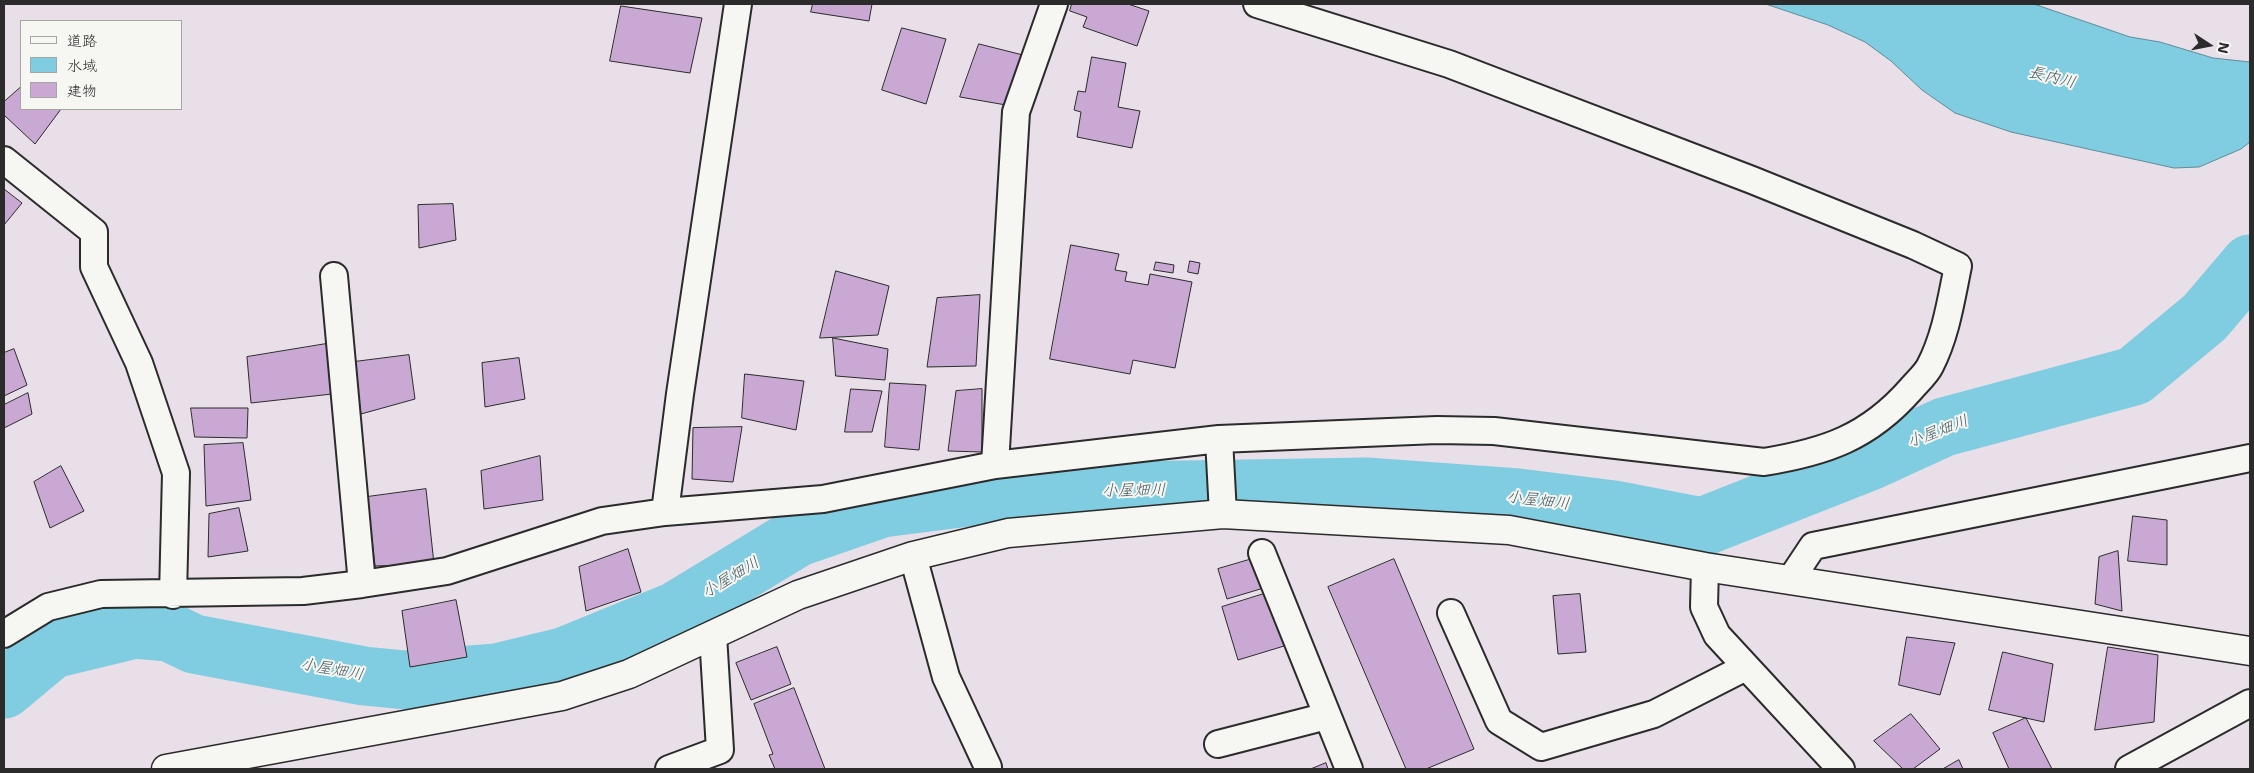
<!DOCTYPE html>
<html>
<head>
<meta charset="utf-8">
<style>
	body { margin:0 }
	#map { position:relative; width:2254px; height:773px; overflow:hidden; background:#e8dfe9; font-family:"Shantell Sans","Klee One",sans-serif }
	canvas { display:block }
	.frame { position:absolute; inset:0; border:5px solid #2b2b2b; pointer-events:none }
	.legend { position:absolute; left:20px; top:20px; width:162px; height:90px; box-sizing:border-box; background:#f6f6f2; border:1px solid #a5a5a2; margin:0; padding:6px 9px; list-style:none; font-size:15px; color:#2b2b2b }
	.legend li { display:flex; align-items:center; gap:10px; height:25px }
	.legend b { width:25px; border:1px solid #a5a5a2 }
	.north { position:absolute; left:2184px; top:20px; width:50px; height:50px; -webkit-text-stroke:4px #f6f6f2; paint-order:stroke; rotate:101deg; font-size:14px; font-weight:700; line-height:20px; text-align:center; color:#2b2b2b }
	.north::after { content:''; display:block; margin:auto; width:18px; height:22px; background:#2b2b2b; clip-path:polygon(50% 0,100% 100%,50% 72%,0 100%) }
</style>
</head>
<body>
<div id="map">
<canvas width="2254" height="773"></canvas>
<div class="frame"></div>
<ul class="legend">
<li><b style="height:6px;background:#f6f6f2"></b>道路</li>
<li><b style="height:14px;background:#80cce0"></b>水域</li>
<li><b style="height:14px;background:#c9a9d4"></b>建物</li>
</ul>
<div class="north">N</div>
</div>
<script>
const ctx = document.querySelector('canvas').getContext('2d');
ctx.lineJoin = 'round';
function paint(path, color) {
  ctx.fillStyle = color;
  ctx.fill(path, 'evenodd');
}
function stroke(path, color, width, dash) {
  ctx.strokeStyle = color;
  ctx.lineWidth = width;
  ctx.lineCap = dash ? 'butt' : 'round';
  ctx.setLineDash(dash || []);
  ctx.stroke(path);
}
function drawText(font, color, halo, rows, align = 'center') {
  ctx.font = font + ' "Shantell Sans","Klee One",sans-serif';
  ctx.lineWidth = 4;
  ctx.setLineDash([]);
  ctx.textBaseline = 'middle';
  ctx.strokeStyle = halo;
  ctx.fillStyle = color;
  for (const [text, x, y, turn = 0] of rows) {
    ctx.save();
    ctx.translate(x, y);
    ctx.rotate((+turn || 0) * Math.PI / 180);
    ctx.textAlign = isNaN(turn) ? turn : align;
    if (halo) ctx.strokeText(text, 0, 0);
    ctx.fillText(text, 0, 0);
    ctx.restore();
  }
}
const water = new Path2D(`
	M1766,4H2034L2130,37L2160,42L2213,58L2250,62V142L2241,149L2199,167L2174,168L2011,132L1955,113L1922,90L1891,61L1865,42L1828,25Z`);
paint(water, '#80cce0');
stroke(water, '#5e8c98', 1);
stroke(new Path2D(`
	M4,689L52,649L135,629L169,632L194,644L364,676L405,680L497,673L563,657L676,611L798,537L882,508L999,493L1366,487L1518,498L1614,510L1702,527L1872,460L1944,427L2134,376L2205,317L2250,264`), '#80cce0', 59);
const building = new Path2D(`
	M813,4H872L869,21L811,12Z
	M1072,4H1128L1149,11L1137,46L1083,27L1087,17L1070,11Z
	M621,6L702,18L690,73L610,61Z
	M902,28L946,39L926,104L882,90Z
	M979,44L1027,56L1006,105L960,97Z
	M1092,57L1126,63L1118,107L1140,111L1132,148L1077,137L1081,112L1074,110L1078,91L1085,92Z
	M21,87V109H61L35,144L4,115V102Z
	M4,189L22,203L4,225Z
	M453,204L456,240L419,248L418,205Z
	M1071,245L1119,254L1115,270L1127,272L1125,281L1148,285L1150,274L1192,282L1175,368L1133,360L1130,374L1050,359Z
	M1190,261L1200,263L1198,274L1188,272Z
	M1156,262L1174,265L1173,273L1154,270Z
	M836,271L889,286L878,335L820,338Z
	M980,295L976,366L927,367L937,298Z
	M833,338L888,349L885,380L836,376Z
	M326,344L332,394L251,403L247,357Z
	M14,349L27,385L4,396V353Z
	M409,355L415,399L361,414L354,362Z
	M519,358L525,399L485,407L482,363Z
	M745,374L804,381L796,430L742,418Z
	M890,383L926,385L919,450L885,447Z
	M851,389L882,391L872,432H845Z
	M982,389V452L948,451L956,391Z
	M28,393L32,414L4,428V405Z
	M191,408H248L247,438L195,437Z
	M742,427L733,482L692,479L693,428Z
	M243,443L251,500L206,506L204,445Z
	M540,456L543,500L484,509L481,471Z
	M61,466L84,511L50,528L34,482Z
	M426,489L434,564L375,566L367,497Z
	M239,508L248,551L208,557L209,514Z
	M2133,516L2167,520V565L2128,561Z
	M628,549L641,592L586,611L579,567Z
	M2118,551L2122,611L2095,604L2099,557Z
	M1259,557L1267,587L1227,599L1218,569Z
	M1394,559L1474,749L1426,769H1406L1328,587Z
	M1267,593L1284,646L1238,660L1222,607Z
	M1580,594L1586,652L1558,654L1553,596Z
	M456,600L467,657L410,667L402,611Z
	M1907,637L1955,643L1940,695L1899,685Z
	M777,647L791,684L751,700L736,663Z
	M2108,647L2158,655L2154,722L2095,730Z
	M2003,652L2053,664L2044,722L1989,710Z
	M794,688L825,769H775L769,755L773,754L754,704Z
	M1911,714L1940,749L1913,769H1903L1874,741Z
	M2026,718L2052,769H2009L1993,733Z
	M1959,760L1963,769H1943Z
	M1326,763L1328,769H1311Z`);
paint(building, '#c9a9d4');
stroke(building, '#2b2b2b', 1);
const minor = new Path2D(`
	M4,160L94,232V267L139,363L176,473L173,595
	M334,276L362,584
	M1219,439L1223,514
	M995,465L1016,112L1054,4
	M665,512L680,394L738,4
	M1262,553L1349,769
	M913,556L946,677L988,767
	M1705,567L1704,607L1717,635L1841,769
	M1791,579L1813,546L2250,458
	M1451,613L1499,721L1541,747L1654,714L1746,667
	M4,634L48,607L101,594L303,591L362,584L447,571L602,521L665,512L823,499L995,465L1219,439L1437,430L1494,431L1764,462C1825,452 1868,438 1911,389C1917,382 1926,374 1930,366C1946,335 1951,300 1958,266L1913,245L1752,180L1449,64L1257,4
	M1218,744L1327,716
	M669,769L720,750L713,635
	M2129,769L2250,703`);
const tertiary = new Path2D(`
	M166,769L562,696L629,674L798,595L913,556L1008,533L1223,514L1509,530L1705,567L2250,651`);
stroke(minor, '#2b2b2b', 30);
stroke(tertiary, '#2b2b2b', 31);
stroke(minor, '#f6f6f2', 26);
stroke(tertiary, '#f6f6f2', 28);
drawText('italic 16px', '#445b61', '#f6f6f2', [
	["長内川",2052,78,14],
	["小屋畑川",1938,432,-21],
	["小屋畑川",1134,491,-1],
	["小屋畑川",1538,501,7],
	["小屋畑川",731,578,-31],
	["小屋畑川",332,670,10]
]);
</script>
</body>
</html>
